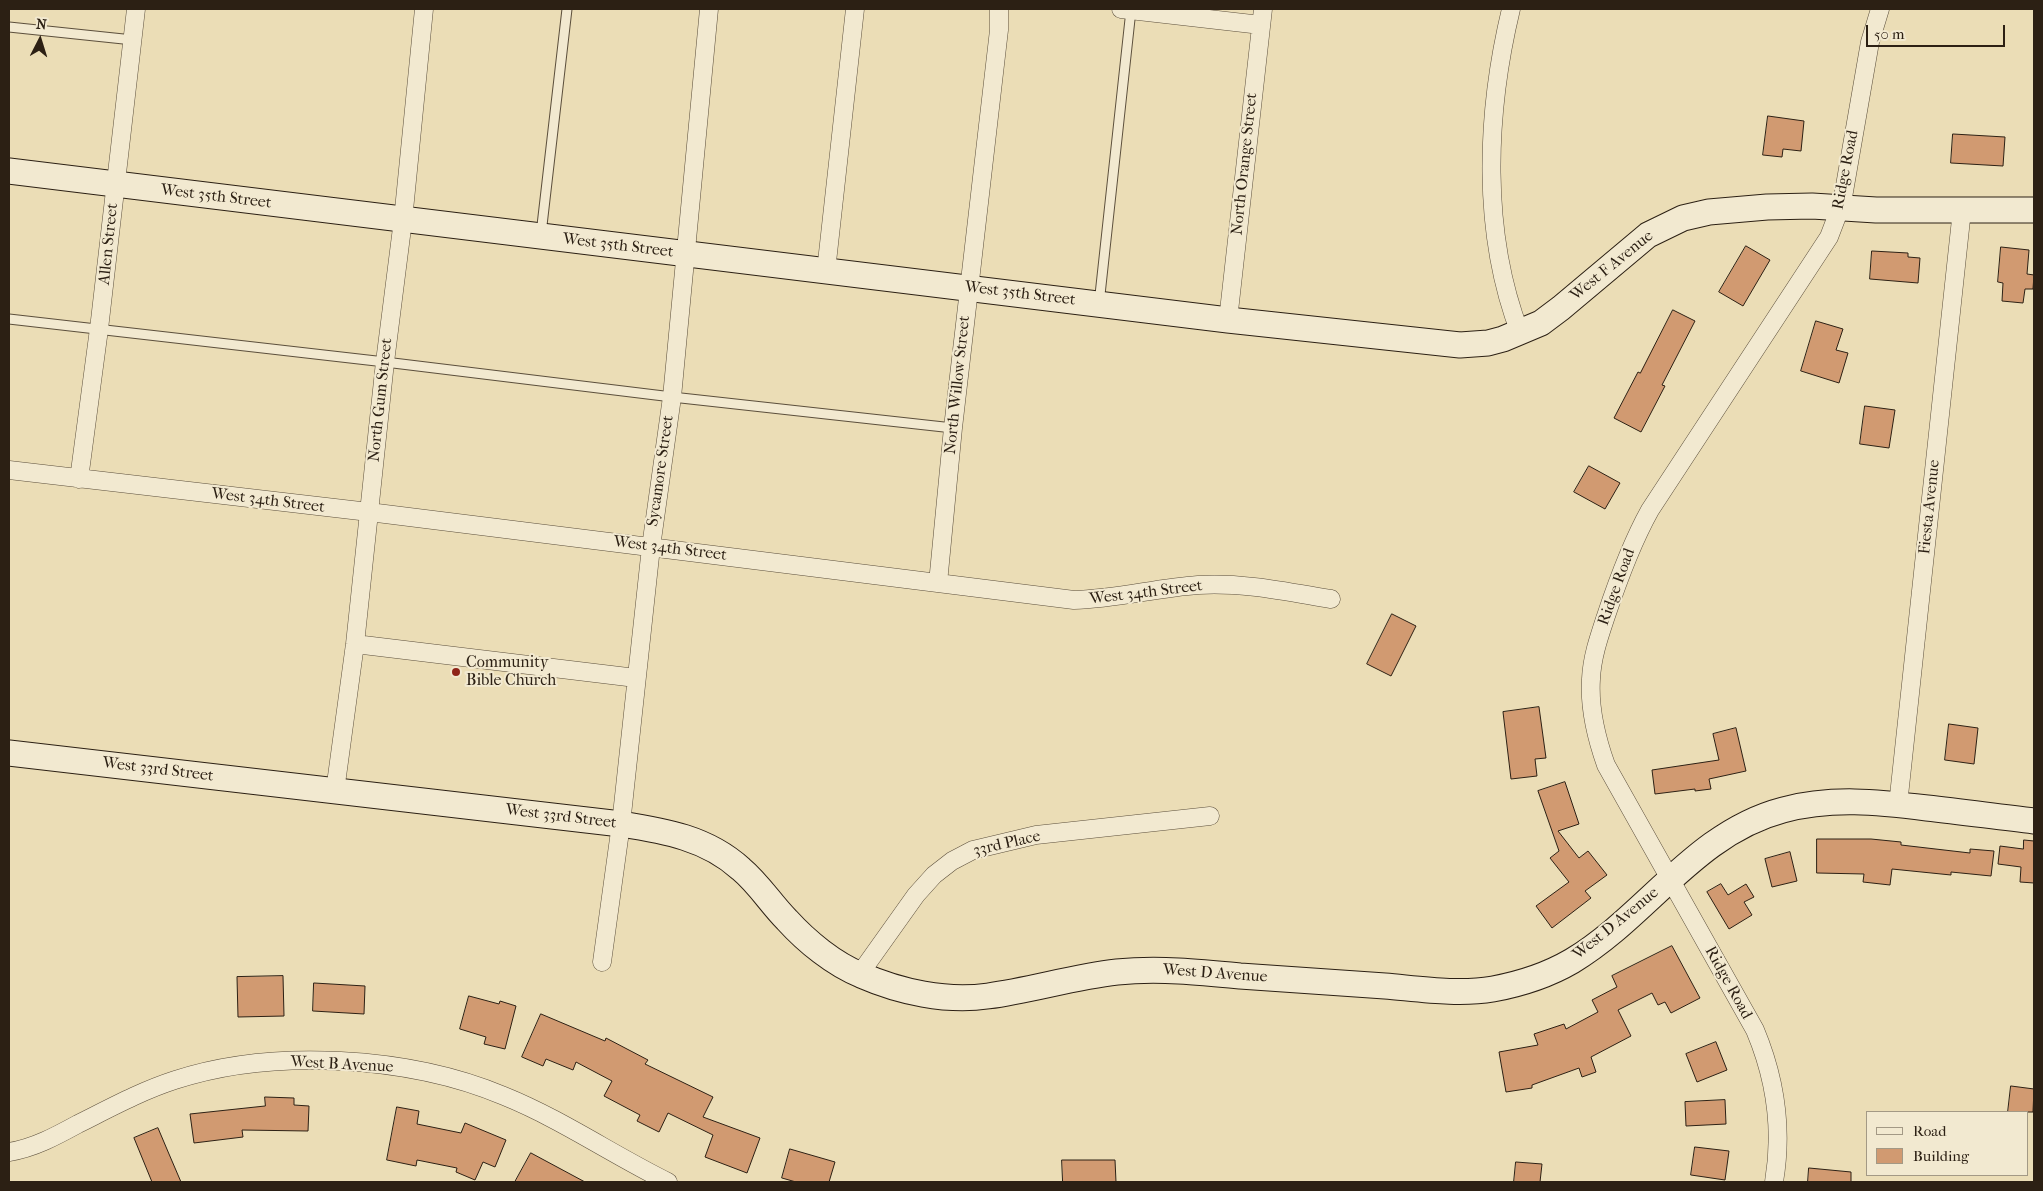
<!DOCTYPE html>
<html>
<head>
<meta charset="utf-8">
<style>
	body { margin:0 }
	#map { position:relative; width:2043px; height:1191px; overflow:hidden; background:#ebddb6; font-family:"IM FELL French Canon",serif }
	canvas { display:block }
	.frame { position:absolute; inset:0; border:10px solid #2c2014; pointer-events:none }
	.legend { position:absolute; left:1866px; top:1111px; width:162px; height:65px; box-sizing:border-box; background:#f2e9d0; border:1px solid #a39985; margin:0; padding:6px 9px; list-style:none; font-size:15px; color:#2c2014 }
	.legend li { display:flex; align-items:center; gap:10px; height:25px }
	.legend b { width:25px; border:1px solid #a39985 }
	.north { position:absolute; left:15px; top:15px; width:50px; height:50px; -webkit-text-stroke:4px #f2e9d0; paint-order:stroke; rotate:5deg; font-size:14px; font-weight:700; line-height:20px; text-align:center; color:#2c2014 }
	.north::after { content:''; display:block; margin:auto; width:18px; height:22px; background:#2c2014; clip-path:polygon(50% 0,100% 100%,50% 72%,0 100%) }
	.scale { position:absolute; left:1866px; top:25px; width:139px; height:22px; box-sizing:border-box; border:2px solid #2c2014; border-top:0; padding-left:6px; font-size:15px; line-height:18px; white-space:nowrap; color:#2c2014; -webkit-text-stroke:4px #f2e9d0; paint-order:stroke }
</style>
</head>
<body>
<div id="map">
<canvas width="2043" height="1191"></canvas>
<div class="frame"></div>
<ul class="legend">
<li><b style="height:6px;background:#f2e9d0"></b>Road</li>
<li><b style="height:14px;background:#d19a71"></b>Building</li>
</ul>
<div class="north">N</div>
<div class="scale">50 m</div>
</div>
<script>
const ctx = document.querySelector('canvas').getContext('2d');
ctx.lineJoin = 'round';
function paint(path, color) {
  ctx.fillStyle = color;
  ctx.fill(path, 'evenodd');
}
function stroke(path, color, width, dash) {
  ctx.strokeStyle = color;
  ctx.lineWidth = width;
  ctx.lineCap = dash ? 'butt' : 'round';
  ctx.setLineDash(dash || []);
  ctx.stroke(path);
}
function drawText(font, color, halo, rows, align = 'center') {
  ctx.font = font + ' "IM FELL French Canon",serif';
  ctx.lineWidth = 4;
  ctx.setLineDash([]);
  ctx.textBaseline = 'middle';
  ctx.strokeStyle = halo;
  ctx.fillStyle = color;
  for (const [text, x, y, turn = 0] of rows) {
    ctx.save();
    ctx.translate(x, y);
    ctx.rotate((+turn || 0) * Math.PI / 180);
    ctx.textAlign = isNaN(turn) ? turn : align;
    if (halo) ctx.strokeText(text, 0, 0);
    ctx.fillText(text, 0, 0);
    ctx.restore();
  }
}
const building = new Path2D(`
	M1768,116L1804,121L1801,151L1783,149L1782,157L1763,155Z
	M1953,134L2005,137L2003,166L1951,163Z
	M1746,246L1770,260L1743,306L1719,292Z
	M2001,247L2029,250L2027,274L2034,275L2033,289H2025L2023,303L2002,301L2003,283L1998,282Z
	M1872,251L1908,253V257L1920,258L1918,283L1870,279Z
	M1673,310L1695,321L1662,385L1665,386L1641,432L1614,418L1638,372L1640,373Z
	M1816,321L1843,329L1836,350L1848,353L1839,383L1801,371Z
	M1865,406L1895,410L1889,448L1860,444Z
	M1589,466L1620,483L1605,509L1574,492Z
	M1392,614L1416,626L1391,676L1367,664Z
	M1539,707L1546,758L1535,759L1537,776L1511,779L1503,712Z
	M1949,724L1978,728L1974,764L1945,760Z
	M1736,728L1746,771L1709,779L1711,789L1695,791V789L1655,794L1652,770L1719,760L1713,734Z
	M1565,782L1579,824L1558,831L1579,858L1588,851L1607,875L1585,891L1591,898L1552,928L1536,906L1569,882L1550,858L1559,851L1538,791Z
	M1817,839H1871L1901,842V845L1970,853V849L1994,851L1991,876L1951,872V875L1892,869L1890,885L1863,882L1864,874L1817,873Z
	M2024,840L2034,841V883L2020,882L2021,867L1998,864L2000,846L2023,849Z
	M1790,852L1797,881L1772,887L1765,859Z
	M1721,884L1728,895L1746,884L1754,897L1744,902L1752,915L1729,929L1707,892Z
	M1672,946L1700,998L1671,1013L1665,1002L1658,1005L1652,993L1618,1010L1631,1036L1591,1057L1596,1072L1582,1077L1579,1068L1532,1085V1088L1506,1092L1499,1052L1538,1045L1534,1034L1564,1024L1566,1029L1598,1012L1592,1000L1617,987L1612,976Z
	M283,976L284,1016L238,1017L237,977Z
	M314,983L365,986L364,1014L313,1011Z
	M469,996L499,1004L500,1001L516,1006L505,1049L484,1044L486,1037L460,1029Z
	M541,1014L605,1041L606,1038L648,1060L645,1064L713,1097L703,1117L760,1138L747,1173L705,1157L713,1135L668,1113L659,1132L637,1121L640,1115L604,1096L612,1081L576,1062L573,1070L546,1059L543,1066L522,1057Z
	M1716,1042L1727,1070L1697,1082L1686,1054Z
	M2011,1086L2034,1089L2033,1112H2008Z
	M265,1097L294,1098V1105L309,1106L308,1131L242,1130L243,1137L194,1143L190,1114L265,1106Z
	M1725,1100L1726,1124L1686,1126L1685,1102Z
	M397,1107L419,1111L417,1124L461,1133L465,1123L506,1140L495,1167L483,1162L475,1180L456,1172L457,1168L417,1160L416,1166L387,1160Z
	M158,1128L169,1154L181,1182H152L134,1138Z
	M1695,1147L1729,1151L1725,1180L1691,1175Z
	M790,1149L835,1162L829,1182H796L782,1178Z
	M531,1153L585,1182H515Z
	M1062,1160H1115L1116,1182H1063Z
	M1516,1162L1542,1164L1540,1182H1514Z
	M1809,1168L1851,1172V1182H1808Z`);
paint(building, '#d19a71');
stroke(building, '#2c2014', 1);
const lane = new Path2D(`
	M9,27L133,40
	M541,234L567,9
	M1099,304L1131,10
	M9,319L385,362L672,397L953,428`);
const street = new Path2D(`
	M1121,9L1261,25
	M1511,9C1486,113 1481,232 1520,333
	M826,271L855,9
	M1228,320L1263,9
	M9,470L369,512L1074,600C1116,599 1156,588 1198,585C1242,582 1288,592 1331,599
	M79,479L99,329L136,9
	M938,583L953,428L999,30V9
	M355,644L636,678
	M335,791L355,644L385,362L403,220L424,9
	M1898,805L1962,210
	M602,962L621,824L651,547L672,397L709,9
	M859,975L916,895L934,875L952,861L973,850L1036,835L1210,816
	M9,1152C34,1148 56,1136 78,1124C110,1108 141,1091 175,1080C273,1048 409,1056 504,1096C561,1119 613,1155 668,1182
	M1774,1182C1783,1129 1776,1080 1755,1030L1606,765C1596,737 1589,709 1591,679C1592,657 1599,637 1606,616C1618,580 1631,544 1650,510L1829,237L1842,203L1870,42L1880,9`);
const secondary = new Path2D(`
	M9,171L1228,320L1460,345L1488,343L1503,339L1541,323L1561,308L1648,235L1683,218L1709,212L1767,207L1812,206L1876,210H2034
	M9,753L621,824C665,831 707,838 741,869C759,884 771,904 787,920C807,942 834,964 861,975C900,992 946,1002 988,996C1032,990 1073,977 1117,972C1158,968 1199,972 1240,976C1288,979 1337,983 1385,986C1420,989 1458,995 1493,989C1520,984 1548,975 1572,961C1647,916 1695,833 1783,810C1831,797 1878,802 1927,808C1963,812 1999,817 2034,821`);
stroke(lane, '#5c4f3c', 11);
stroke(street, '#5c4f3c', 19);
stroke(secondary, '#2c2014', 27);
stroke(lane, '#f2e9d0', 9);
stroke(street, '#f2e9d0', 18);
stroke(secondary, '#f2e9d0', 25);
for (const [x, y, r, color] of [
	[456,672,5,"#8f2418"]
]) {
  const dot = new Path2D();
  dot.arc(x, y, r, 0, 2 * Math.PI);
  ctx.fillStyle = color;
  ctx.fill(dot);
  stroke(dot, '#f2e9d0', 2);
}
drawText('16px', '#2c2014', '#f2e9d0', [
	["North Orange Street",1245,164,-84],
	["Ridge Road",1846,170,-79],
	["West 35th Street",216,197,7],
	["Allen Street",109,244,-84],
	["West 35th Street",618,246,7],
	["West F Avenue",1612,266,-39],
	["West 35th Street",1020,294,7],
	["North Willow Street",958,385,-84],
	["North Gum Street",381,400,-84],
	["Sycamore Street",661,471,-82],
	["West 34th Street",268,501,7],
	["Fiesta Avenue",1930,507,-84],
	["West 34th Street",670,549,7],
	["Ridge Road",1617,587,-70],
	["West 34th Street",1146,593,-7],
	["West 33rd Street",158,770,7],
	["West 33rd Street",561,817,7],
	["33rd Place",1007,844,-13],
	["West D Avenue",1616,924,-39],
	["West D Avenue",1215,974,4],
	["Ridge Road",1728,983,61],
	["West B Avenue",342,1065,3]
]);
drawText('16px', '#2c2014', '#f2e9d0', [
	["Community",466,663],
	["Bible Church",466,681]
], 'left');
</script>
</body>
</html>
